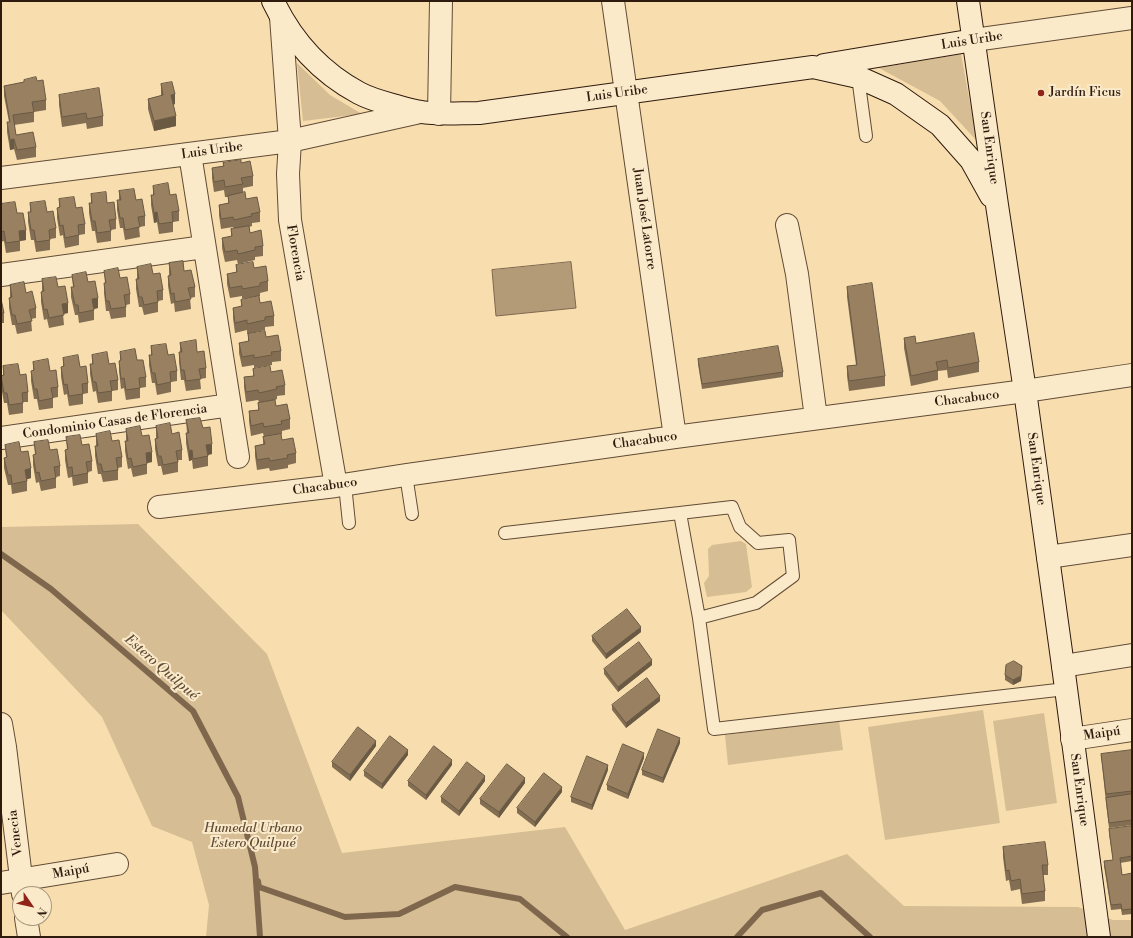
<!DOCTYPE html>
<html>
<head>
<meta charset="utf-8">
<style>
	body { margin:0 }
	#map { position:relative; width:1133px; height:938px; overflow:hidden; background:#f8deae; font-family:"Libre Bodoni",serif }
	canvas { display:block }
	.frame { position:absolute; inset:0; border:2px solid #2f1a0e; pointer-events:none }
	.north { position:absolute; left:12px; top:886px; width:40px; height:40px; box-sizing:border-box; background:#faeaca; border:1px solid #a9977f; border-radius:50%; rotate:124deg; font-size:11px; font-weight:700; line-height:16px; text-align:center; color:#2f1a0e }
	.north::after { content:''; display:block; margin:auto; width:14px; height:18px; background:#8f2418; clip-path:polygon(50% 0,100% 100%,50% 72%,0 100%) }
</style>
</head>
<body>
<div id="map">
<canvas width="1133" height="938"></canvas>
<div class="frame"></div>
<div class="north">N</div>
</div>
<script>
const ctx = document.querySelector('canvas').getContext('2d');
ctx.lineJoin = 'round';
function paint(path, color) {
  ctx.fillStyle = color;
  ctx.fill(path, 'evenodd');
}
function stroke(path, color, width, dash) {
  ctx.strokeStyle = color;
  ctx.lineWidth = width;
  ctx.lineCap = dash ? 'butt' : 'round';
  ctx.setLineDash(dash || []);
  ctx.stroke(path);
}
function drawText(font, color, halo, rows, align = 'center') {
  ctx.font = font + ' "Libre Bodoni",serif';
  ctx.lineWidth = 4;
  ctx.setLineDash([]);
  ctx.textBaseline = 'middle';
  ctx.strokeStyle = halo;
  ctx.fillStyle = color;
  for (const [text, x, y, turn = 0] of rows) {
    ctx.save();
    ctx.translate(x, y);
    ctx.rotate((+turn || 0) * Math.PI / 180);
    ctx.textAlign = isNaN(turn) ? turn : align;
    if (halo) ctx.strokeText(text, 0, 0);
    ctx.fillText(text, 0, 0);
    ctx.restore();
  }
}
paint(new Path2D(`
	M961,54L977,141L940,101L879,68Z
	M297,63L330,95L362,114L303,121Z
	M138,524L267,654L342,853L565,827L625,930L847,854L904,906L1078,907L1113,920H1132V937H206L209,905L192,842L152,826L102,717L1,610V527Z
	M741,541L746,544L752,587L746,592L707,597L704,583L709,576L708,549L712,545Z
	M983,710L1000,823L885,840L868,727Z
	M1044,713L1057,803L1006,811L993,721Z
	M839,720L843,750L728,765L725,735Z`), '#d6bd93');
const water = new Path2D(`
	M571,262L576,308L496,316L492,270Z`);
paint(water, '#b49b78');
stroke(water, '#7f674e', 1);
stroke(new Path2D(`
	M1,554L51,589L193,711L238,797L255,867L260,937
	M258,881L259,887L345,917L399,914L455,887L520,899L567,937
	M737,937L762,910L821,893L870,937`), '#7f674e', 6);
const lane = new Path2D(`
	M858,77L866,136
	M406,475L412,514
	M345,485L349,523
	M680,513L699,618L714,729L1066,689
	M505,533L732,507L740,527L758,543L789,540L793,576L756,603L699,618`);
const street = new Path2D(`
	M613,1L675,437
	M281,17L290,141L288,174L290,220L336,486
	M974,40L1132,18
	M439,114L441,1
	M190,154L238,457
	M1,178L290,141L420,112
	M787,225L797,274L816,418
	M1,275L204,247
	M1,438L230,405
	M159,507L336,486L406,475L675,437L1025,391L1132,375
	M1048,557L1132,545
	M1063,666L1132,655
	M1,724L5,747L23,894
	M1072,739L1132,730
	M1,883L117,864
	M26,918L29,937`);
const secondary = new Path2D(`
	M273,1C292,41 320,72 359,93C372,100 386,103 400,107C407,109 414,111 421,112C439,115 460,113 479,113L813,67L858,77L896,94L940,125L971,160L991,196
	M968,1L997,205L1025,391L1063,666L1099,937
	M824,65L974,40`);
stroke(lane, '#614b36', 14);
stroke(street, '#614b36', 24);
stroke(secondary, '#2f1a0e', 24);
stroke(lane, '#faeaca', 12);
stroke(street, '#faeaca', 22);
stroke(secondary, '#faeaca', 22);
paint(new Path2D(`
	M24,80L37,81L46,100V110L34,112V122L14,125L16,135L36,147V157L17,160L14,149L10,150L7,132V122H9L4,96V86L24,82Z
	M161,84L175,104L173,105L176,126L154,131L148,109V99L161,96Z
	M59,95L103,116V126L87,129L86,123L62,127L59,105Z
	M223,163H241L253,176V186L243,188V193L246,199L260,212V222L252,223V226L249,227L250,233L263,246V256L255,257V260L238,264L237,260L225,262L222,248V238L231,237V229H234L233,227L221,229L219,215V205L228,203V197H225L224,190L214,192L212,178V168L223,166Z
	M153,186L170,195L179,211V221L173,222V232L159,234L157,222L154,223L151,205V195H153Z
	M119,191L136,200L145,216V226L139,227L140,237L125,240L123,228H120L117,210V200H119Z
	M91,194L107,203L116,219V229L111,230V241L97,243L95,231H92L89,213V203H91Z
	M59,199L76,208L85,224V234L79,235V245L65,248L63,235L60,236L57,218V208H59Z
	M30,203L47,212L56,228V238L50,239V250L36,252L34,240H31L28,222V212H30Z
	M1,204L17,213L26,240L20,241V251L6,253L4,241L1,242Z
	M169,263L184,271L195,287V297L190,298L191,309L175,312L174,303L171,304L168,286V276H169Z
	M236,265L254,268L268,281V291L260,293V296L242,299V296L230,298L227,284V274L236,272Z
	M137,267L153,274L163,290V300L158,301V312L144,315L142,307H139L136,289V279H137Z
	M104,271L120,278L130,294V304L126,305V317L111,319L109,311H106L104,293V283H105Z
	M72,275L88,282L98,308L94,309V320L79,323L78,315H75L71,297V287H73Z
	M42,279L58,287L68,313L63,314L64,325L49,328L47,319L44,320L41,302V292H42Z
	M10,285L26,293L36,308V318L31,319L32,331L17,334L15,325H12L9,308V298L10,297Z
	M847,287L885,376V386L849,391L847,376V366L856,365L847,297Z
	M1,299L4,313V323H1Z
	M241,300L260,303L274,316V326L265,327V330L247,334V330L235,333L233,318V308L241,307Z
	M248,334L266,337L281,351V361L272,362V365L254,368V365L242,367L239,353V343L248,342Z
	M904,338L916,343L979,362V372L948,378L947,370L938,371V380L911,386L904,348Z
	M180,343L197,352L206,368V378L200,379L201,389L186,391L184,380H181L179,362V352H180Z
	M151,346L168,355L177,371V381L171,382V392L157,395L155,383H152L149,365V355H151Z
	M120,352L137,360L146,377V387L140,388V398L126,400L124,388L121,389L119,371V361H120Z
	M92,355L109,364L118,380V390L112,391V401L98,403L96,391L93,392L90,374V364H92Z
	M63,358L80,367L88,383V393L83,394V404L69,406L67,394L64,395L61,377V367H63Z
	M698,359L783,372V377L702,389L698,364Z
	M33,362L50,371L58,387V397L53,398V408L39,410L37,399H34L31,381V371H33Z
	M3,366L20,375L28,392V402H23V413L9,415L7,403H4L1,386V376L3,375Z
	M253,369L271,372L285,385V395L277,396V399L275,400L276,406L290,419V429L282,431V434L264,437L263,433L251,436L249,421V411L258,410V403L259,402L258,400L246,402L244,387V377L253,376Z
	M186,420L203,428L212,454L208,455V466L193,469L192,460L189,461L186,443V433H187Z
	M156,426L172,434L182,450V460H178V472L163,475L161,466H158L155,449V439L156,438Z
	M126,429L142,436L152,462L147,463V474L133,477L131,468L128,469L125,451V441H126Z
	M96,434L122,457V467L118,468V480L103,482L101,474H98L95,456V446H96Z
	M66,437L82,445L92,461V471L88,472V483L73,486L72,477L68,478L65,460V450H67Z
	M263,437L282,440L296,453V463L288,465V468L270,471L269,468L257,470L255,456V446L263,444Z
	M34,442L60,466V476L56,477V488L41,491L39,482L36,483L33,465V455H35Z
	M5,445L21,452L31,478L27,479V491L12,494L11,485H8L4,468V458L6,457Z
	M641,632L606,659L592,641V636Z
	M652,665L618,692L604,674V669Z
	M1022,671L1021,681L1013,685L1005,680V675Z
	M660,701L626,728L612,710V705Z
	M680,743L663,783L642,775V770Z
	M376,746L350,781L332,767V762Z
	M1132,750V825L1109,828L1106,803L1101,754Z
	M408,755L382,789L364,776V771Z
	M644,758L628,799L607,790V785Z
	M452,765L426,800L408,786V781Z
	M608,770L592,810L571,802V797Z
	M485,781L459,816L441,802V797Z
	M525,783L499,818L480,804V799Z
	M562,792L535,827L517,813V808Z
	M1132,826V861L1120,863L1122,875L1132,876V914L1122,915L1121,909L1111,910L1104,866V861L1113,860L1109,834V829Z
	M1003,847L1048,865V875H1043L1045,891V901L1022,904L1020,889L1011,891L1009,880L1006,881L1003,857Z`), '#836e53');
paint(new Path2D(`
	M175,94V104L171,105V95Z
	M176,116V126L154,131V121Z
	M14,139V149L10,150V140Z
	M157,212V222L154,223V213Z
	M26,230V240L19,241V231Z
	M98,298V308L92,309V299Z
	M68,303V313L62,314V304Z
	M212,444V454L206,455V445Z
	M192,450V460L189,461V451Z
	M152,452V462L146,463V453Z
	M31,468V478L25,480V470Z
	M641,627V632L606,659V654Z
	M652,660V665L618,692V687Z
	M1022,666L1021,681L1013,685V680Z
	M660,696V701L626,728V723Z
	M680,738V743L663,783V778Z
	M376,741V746L350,781V775Z
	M408,750V755L382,789V784Z
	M644,753V758L628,799V794Z
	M452,760V765L426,800V795Z
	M608,765V770L592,810V805Z
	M485,776V781L459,816V811Z
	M525,778V783L499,818V812Z
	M562,787V792L535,827V822Z`), '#6a5a44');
const building = new Path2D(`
	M36,77L37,81L43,80L46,100L32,102L34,112L13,115L16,135L33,132L36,147L17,150L14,139L10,140L7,122H10L4,86L24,82V80Z
	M172,82L175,94L171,95L176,116L154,121L148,99L163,95L161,84Z
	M99,88L103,116L87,119L86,113L62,117L59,95Z
	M241,160V163L250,161L253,176L241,178L243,184L225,187L224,180L214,182L212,168L224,166L223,163Z
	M168,183L170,195L176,194L179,211L172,212L173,222L159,224L157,212L154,213L151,195H154L153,186Z
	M134,189L136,200L142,199L145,216L138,217L140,227L125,230L123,218H120L117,200H121L119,191Z
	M106,192L107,203L114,202L116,219L109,220L111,231L97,233L95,221H92L89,203H92L91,194Z
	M245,192L246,199L257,197L260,212L251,214L252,216L234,220L233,217L221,219L219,205L229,203L228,196Z
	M74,197L76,208L82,207L85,224L78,225L79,235L65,238L63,225L60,226L57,208L60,207L59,199Z
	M45,201L47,212L53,211L56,228L49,230L50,240L36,242L34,230H31L28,212H31L30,203Z
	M15,202L17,213H23L26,230L19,231L20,241L6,243L4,231L1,232V204Z
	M249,226L250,233L261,230L263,246L255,247V250L238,254L237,250L225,252L222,238L232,236L231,229Z
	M183,261L184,271L191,270L195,287L188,288L191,299L175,302L174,293L171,294L168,276L171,275L169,263Z
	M253,262L254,268L266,266L268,281L260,283V286L242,289V286L230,288L227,274L237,272L236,265Z
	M151,264L153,274L160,273L163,290L157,291L158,302L144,305L142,297H139L136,279H139L137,267Z
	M118,268L120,278L127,277L130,294L124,295L126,307L111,309L109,301H106L104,283H106L104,271Z
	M86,272L88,282L95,281L98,298L92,299L94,310L79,313L78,305H75L71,287H74L72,275Z
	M56,277L58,287L65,286L68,303L62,304L64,315L49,318L47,309L44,310L41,292L44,291L42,279Z
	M24,282L26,293L32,291L36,308L29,310L32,321L17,324L15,315H12L9,298L12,297L10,285Z
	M872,283L885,376L849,381L847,366L857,365L847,287Z
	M259,296L260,303L271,301L274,316L265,317V320L247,324V320L235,323L233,308L242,306L241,300Z
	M1,299L4,313H1Z
	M265,331L266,337L278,335L281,351L271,352L272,355L254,358V355L242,357L239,343L249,341L248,334Z
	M974,333L979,362L948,368L947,360L936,362L938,370L911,376L904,338L915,336L916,343Z
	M196,340L197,352L204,351L206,368L199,369L201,379L186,381L184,370H181L179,352H182L180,343Z
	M166,344L168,355L174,354L177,371L170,372L171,382L157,385L155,373H152L149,355H152L151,346Z
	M778,346L783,372L702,384L698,359Z
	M135,349L137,360H143L146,377L139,378L140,388L126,390L124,378L121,379L119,361L121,360L120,352Z
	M107,352L109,364L115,363L118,380L110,381L112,391L98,393L96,382H93L90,364H93L92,355Z
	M78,355L80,367L86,366L88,383L82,384L83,394L69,396L67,384L64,385L61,367L64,366L63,358Z
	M48,359L50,371L56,370L58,387L51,388L53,398L39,401L37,389H34L31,371L34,370L33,362Z
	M18,364L20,375L26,374L28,392L22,393L23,403L9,405L7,393H4L1,376L4,375L3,366Z
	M270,366L271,372L282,370L285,385L276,387L277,389L259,393L258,390L246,392L244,377L254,376L253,369Z
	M275,400L276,406L287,404L290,419L281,421L282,424L264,427L263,423L251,426L249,411L259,410L258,403Z
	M200,418L203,428L210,427L212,444L206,445L208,456L193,459L192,450L189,451L186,433H189L186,420Z
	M170,423L172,434L179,432L182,450L176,451L178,462L163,465L161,456H158L155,439L158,438L156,426Z
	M140,426L142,436L149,435L152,452L146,453L147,464L133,467L131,458L128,459L125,441H128L126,429Z
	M110,431L112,441L119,440L122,457L116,458L118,470L103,472L101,464H98L95,446H98L96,434Z
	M281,434L282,440L293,438L296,453L287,455L288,458L270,461L269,458L257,460L255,446L265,444L263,437Z
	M80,435L82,445L89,444L92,461L86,462L88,473L73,476L72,467L68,468L65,450L68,449L66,437Z
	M48,440L50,450L57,449L60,466L54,467L56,478L41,481L39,472L36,473L33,455L36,454L34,442Z
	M19,442L21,452L28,451L31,468L25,470L27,481L12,484L11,475H8L4,458L7,457L5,445Z
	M627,609L641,627L606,654L592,636Z
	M639,642L652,660L618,687L604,669Z
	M1014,661L1022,666L1021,676L1013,680L1005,675L1006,665Z
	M647,678L660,696L626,723L612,705Z
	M358,727L376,741L350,775L332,762Z
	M658,729L680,738L663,778L642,770Z
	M390,736L408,750L382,784L364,771Z
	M623,744L644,753L628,794L607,785Z
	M434,746L452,760L426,795L408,781Z
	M1132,750V791L1106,794L1101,754Z
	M587,756L608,765L592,805L571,797Z
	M467,762L485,776L459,811L441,797Z
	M507,764L525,778L499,812L480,799Z
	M544,773L562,787L535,822L517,808Z
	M1132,794V820L1109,823L1106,798Z
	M1132,826V856L1120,858L1122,875L1132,873V909L1122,910L1121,904L1111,905L1104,861L1113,860L1109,829Z
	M1045,842L1048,865H1042L1045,891L1022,894L1020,879L1011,881L1009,870L1006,871L1003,847Z`);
paint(building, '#988061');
stroke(building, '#6a5a44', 1);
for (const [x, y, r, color] of [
	[1041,93,4,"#8f2418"]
]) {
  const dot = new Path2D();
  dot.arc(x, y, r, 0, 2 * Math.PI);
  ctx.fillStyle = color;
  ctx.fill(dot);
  stroke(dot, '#faeaca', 1.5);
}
drawText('13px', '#2f1a0e', '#faeaca', [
	["Luis Uribe",972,41,-9],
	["Luis Uribe",617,94,-8],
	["San Enrique",989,148,82],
	["Luis Uribe",212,151,-8],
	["Juan José Latorre",644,219,82],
	["Florencia",295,253,80],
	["Chacabuco",967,399,-7],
	["Condominio Casas de Florencia",115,422,-8],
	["Chacabuco",645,441,-8],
	["San Enrique",1036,469,82],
	["Chacabuco",325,487,-8],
	["Maipú",1102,734,-8],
	["San Enrique",1079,790,82],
	["Venecia",16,833,-97],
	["Maipú",71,872,-10]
]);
drawText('13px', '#2f1a0e', '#faeaca', [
	["Jardín Ficus",1049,93]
], 'left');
drawText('italic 13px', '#614b36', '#faeaca', [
	["Humedal Urbano",253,829],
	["Estero Quilpué",253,844]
]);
drawText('italic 14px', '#644e38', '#faeaca', [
	["Estero Quilpué",161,668,41]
]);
</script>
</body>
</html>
